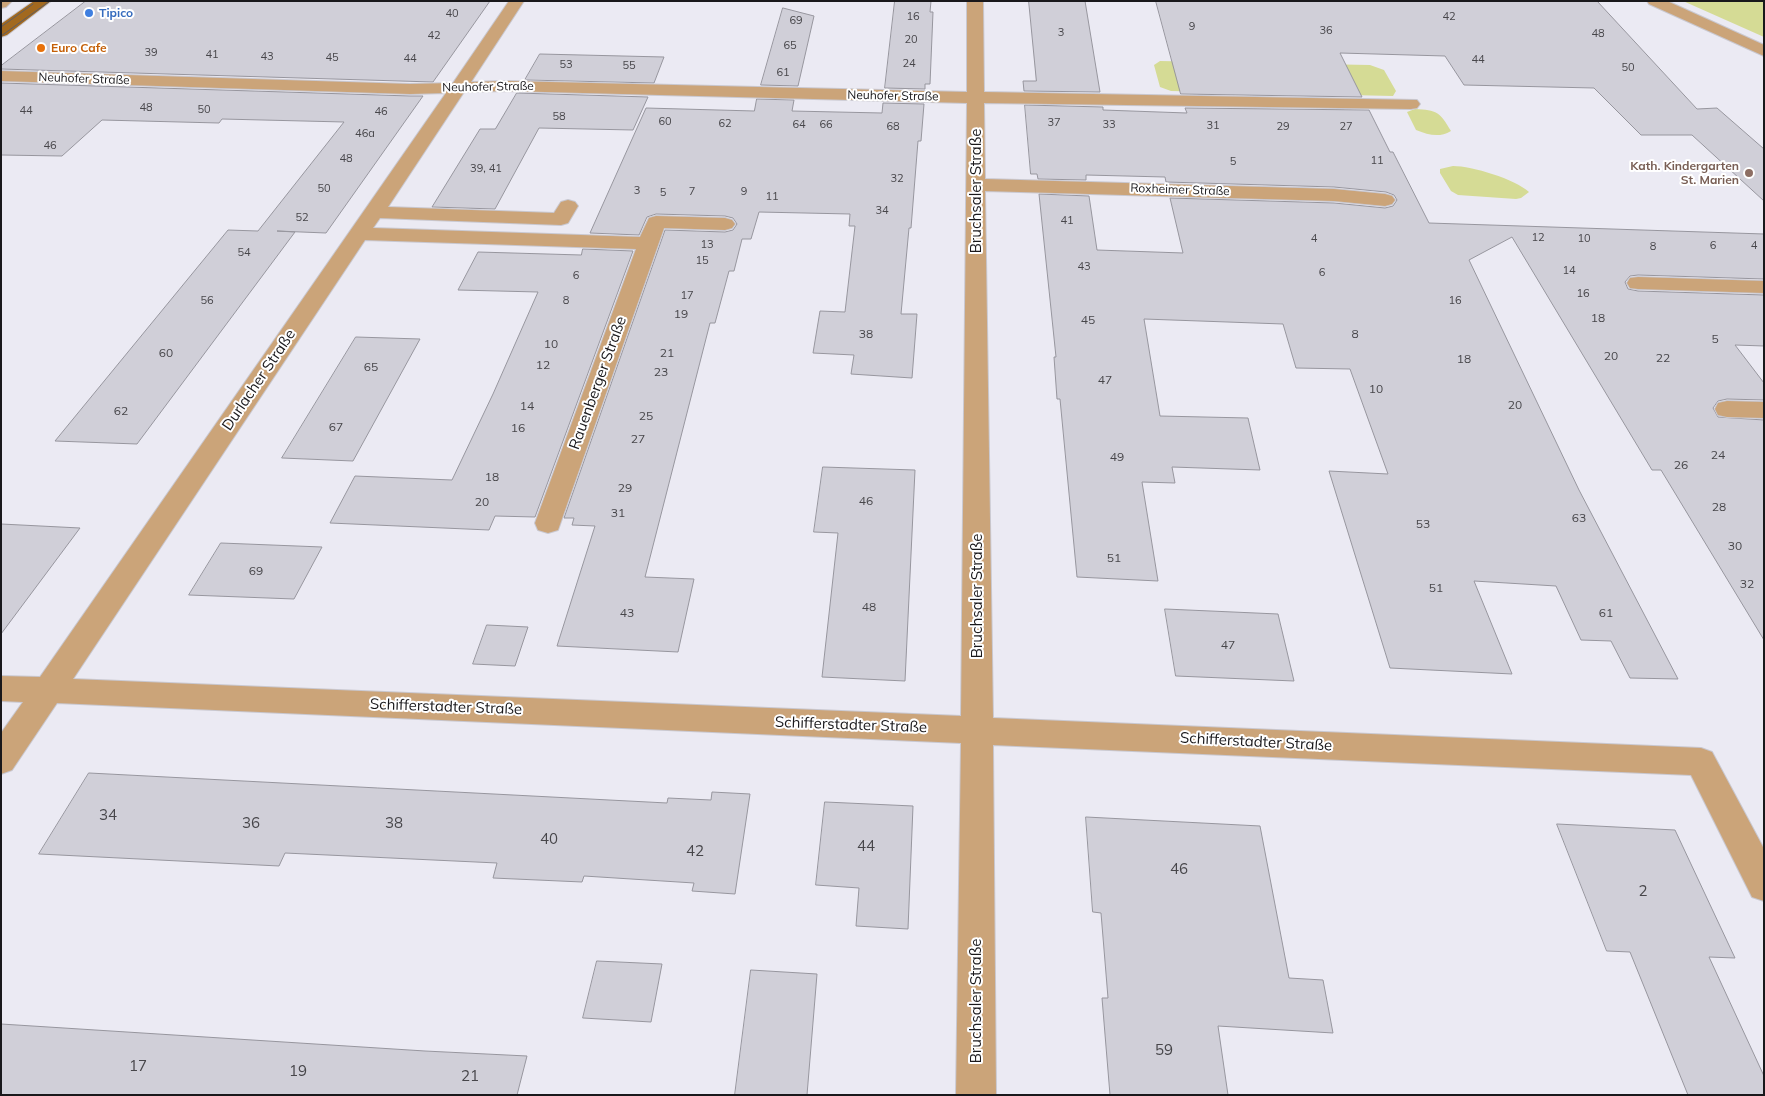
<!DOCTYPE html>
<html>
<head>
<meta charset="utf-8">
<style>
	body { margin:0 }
	#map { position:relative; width:1765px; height:1096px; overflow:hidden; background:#ebeaf3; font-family:Mulish,sans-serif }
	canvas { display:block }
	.frame { position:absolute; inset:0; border:2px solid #19181b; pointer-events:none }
</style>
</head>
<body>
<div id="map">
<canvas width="1765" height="1096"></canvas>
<div class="frame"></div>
</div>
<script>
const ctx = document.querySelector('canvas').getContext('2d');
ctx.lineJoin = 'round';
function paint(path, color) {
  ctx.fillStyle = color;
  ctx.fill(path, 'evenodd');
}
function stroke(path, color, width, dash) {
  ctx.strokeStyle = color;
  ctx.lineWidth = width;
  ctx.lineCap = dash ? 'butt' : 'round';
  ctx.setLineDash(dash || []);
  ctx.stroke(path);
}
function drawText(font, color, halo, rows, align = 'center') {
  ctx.font = font + ' Mulish,sans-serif';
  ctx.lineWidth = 4;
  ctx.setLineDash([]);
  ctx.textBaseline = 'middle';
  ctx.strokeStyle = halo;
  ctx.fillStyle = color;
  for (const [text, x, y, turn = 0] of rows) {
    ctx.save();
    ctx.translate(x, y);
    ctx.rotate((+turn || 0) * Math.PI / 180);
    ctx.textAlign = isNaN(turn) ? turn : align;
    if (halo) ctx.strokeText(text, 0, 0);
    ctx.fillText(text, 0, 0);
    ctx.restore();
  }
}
paint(new Path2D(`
	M1683,1H1764V37Z
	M1160,61L1370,65L1384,70L1396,91L1393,96L1171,91L1160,87L1154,65Z
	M1415,109C1437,110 1440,112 1451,131C1439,138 1429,135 1416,130L1407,112Z
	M1453,166C1472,166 1515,179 1529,192L1521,198L1516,199L1458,195L1451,191L1440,173V169Z`), '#d5db95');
const building = new Path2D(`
	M86,1H490L433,82L1,69V66Z
	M895,1H931L930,12H933L930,84H925V89L885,88Z
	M1029,1H1085L1100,92L1024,91L1023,81H1036Z
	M1156,1H1597L1697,109L1717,108L1764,149V201L1692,135H1641L1594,88L1464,85L1445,56L1340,53L1362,97L1181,94Z
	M783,8L814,16L798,86L761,85Z
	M540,54L664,57L654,83L525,80Z
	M1,83L410,96H423L326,233L277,231L295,232L137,444L55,441L228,230L258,231L344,122L222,119L219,123L102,120L62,156L1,155Z
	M517,93L648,97L633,130L539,128L495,209L432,207L480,129H495Z
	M757,99L794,100L792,111L882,113L883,103L924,104L921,141H918L911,228H909L901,314H917L912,378L851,374L854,355L813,353L820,311L845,312L855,226H849L850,214L759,212L751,239H742L734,271H729L715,323H710L645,577L694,579L678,652L557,646L595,526L572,525L574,518H564L665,230L725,232L733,230L737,224L733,218L725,216L656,214L647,217L639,235L590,233L646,108L754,111Z
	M1025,105L1103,107V110L1187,113L1185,108L1369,110L1390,152H1393L1429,223L1764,234V279L1638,275L1630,276L1625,282L1628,289L1638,291L1764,295V346L1735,345L1764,383V400L1727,399L1718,401L1713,408L1718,417L1764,420V640L1661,470H1652L1512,237L1469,260L1579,490L1678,679L1630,678L1611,641L1581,640L1556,586L1474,581L1512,674L1390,668L1329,471L1388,474L1350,369L1296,368L1283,324L1144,319L1160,416L1248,418L1260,470L1172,467L1175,483L1142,482L1158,581L1077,577L1060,399H1057L1054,357H1056L1039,194L1089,196L1097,250L1183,253L1170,198L1334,203L1385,208L1393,206L1397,200L1394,195L1386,192L1334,187L1166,182L1165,177L1086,175V180L1038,179L1037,174H1031Z
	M583,249L633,251L535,517L495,516L489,530L330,523L355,476L452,480L493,394L538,292L458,290L478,252L581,255Z
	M356,337L420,339L353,461L282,458Z
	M823,467L915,470L905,681L822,677L838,533L814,532Z
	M1,524L80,528L1,634Z
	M221,543L322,547L294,599L189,595Z
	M1165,609L1278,614L1294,681L1176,676Z
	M487,625L528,627L515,666L473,664Z
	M89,773L667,803L668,798L711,800L712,792L750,794L735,894L692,891L694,883L584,876L582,882L493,878L497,863L285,853L279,866L39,854Z
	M825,802L913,806L908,929L856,926L859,888L816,885Z
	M1086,817L1260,826L1289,978L1323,980L1333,1033L1218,1026L1228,1095H1110L1102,998H1108L1101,913L1093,912Z
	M1557,824L1675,830L1735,958L1709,957L1764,1076V1095H1688L1630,952L1607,951Z
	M597,961L662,964L651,1022L583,1018Z
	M751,970L817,974L807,1095H735Z
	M1,1024L425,1051L527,1056L517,1095H1Z`);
paint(building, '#d0cfd8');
stroke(building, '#97969e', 1);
const minor = new Path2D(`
	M1,1H12L6,7L1,8Z
	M509,1H524L471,82L507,81L967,92V1H983L984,92L1417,100L1420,104L1417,108L1411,109L984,103L985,179L1334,189L1385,194L1392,196L1395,200L1392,204L1385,206L1334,201L985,191L993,718L1701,748L1712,752L1764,849V901L1752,897L1691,775L993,745L996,1095H956L961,743L57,703L12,770L1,774V733L23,702L1,701V676L40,677L446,93L410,94L1,81V71L410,84L453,83ZM507,91L967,103L961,716L73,679L365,240L636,249L535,523L538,530L548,533L558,530L664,228L725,230L732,228L735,224L732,220L725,218L656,216L649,218L640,237L373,228L380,218L561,225L568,223L578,206L575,202L568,200L561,202L554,213L388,207L464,92Z
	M1647,1H1667L1764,45V56L1649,4Z
	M1638,277L1764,281V293L1638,289L1630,288L1627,283L1630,278Z
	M1727,401L1764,402V418L1727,417L1718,415L1715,409L1718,403Z`);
const major = new Path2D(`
	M34,1H51L7,35L1,37V24Z`);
stroke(minor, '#c9c8d0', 2);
stroke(major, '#c9c8d0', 2);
paint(minor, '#cba479');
paint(major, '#a2691f');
stroke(new Path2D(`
	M1,27L33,4
	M1,36L50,1`), '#5f5e63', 1);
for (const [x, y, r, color] of [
	[89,13,5,"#3f7fe0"],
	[41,48,5,"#e8710a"],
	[1749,173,5,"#8d6e63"]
]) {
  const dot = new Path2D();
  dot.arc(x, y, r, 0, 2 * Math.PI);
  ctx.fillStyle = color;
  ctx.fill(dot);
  stroke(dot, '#fff', 2);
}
drawText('11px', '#47464a', null, [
	["40",452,14],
	["16",913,17],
	["42",1449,17],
	["69",796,21],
	["9",1192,27],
	["36",1326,31],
	["3",1061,33],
	["48",1598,34],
	["42",434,36],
	["20",911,40],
	["65",790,46],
	["39",151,53],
	["41",212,55],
	["43",267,57],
	["45",332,58],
	["44",410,59],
	["44",1478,60],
	["24",909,64],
	["53",566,65],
	["55",629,66],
	["50",1628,68],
	["61",783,73],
	["48",146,108],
	["50",204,110],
	["44",26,111],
	["46",381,112],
	["58",559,117],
	["60",665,122],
	["37",1054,123],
	["62",725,124],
	["64",799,125],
	["66",826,125],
	["33",1109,125],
	["31",1213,126],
	["68",893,127],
	["29",1283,127],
	["27",1346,127],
	["46a",365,134],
	["46",50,146],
	["48",346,159],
	["11",1377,161],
	["5",1233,162],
	["39, 41",486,169],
	["32",897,179],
	["50",324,189],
	["3",637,191],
	["7",692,192],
	["9",744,192],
	["5",663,193],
	["11",772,197],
	["34",882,211],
	["52",302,218],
	["41",1067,221],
	["12",1538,238],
	["4",1314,239],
	["10",1584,239],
	["13",707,245],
	["6",1713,246],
	["4",1754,246],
	["8",1653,247],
	["54",244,253],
	["15",702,261],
	["43",1084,267],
	["14",1569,271],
	["6",1322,273],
	["6",576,276],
	["16",1583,294],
	["17",687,296],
	["56",207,301],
	["8",566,301],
	["16",1455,301]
]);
drawText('bold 12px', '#366cbe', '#fff', [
	["Tipico",99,13]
], 'left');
drawText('bold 12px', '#c56008', '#fff', [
	["Euro Cafe",51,48]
], 'left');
drawText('12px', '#19181b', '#fff', [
	["Neuhofer Straße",84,79,2],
	["Neuhofer Straße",488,87,-1],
	["Neuhofer Straße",893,96,1],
	["Roxheimer Straße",1180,190,2]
]);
drawText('bold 12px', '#785e54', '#fff', [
	["Kath. Kindergarten",1739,166],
	["St. Marien",1739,180]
], 'right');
drawText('12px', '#47464a', null, [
	["19",681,314],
	["18",1598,318],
	["45",1088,320],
	["38",866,334],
	["8",1355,334],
	["5",1715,339],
	["10",551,344],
	["60",166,353],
	["21",667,353],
	["20",1611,356],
	["22",1663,358],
	["18",1464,359],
	["12",543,365],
	["65",371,367],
	["23",661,372],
	["47",1105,380],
	["10",1376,389],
	["20",1515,405],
	["14",527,406],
	["62",121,411],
	["25",646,416],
	["67",336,427],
	["16",518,428],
	["27",638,439],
	["24",1718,455],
	["49",1117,457],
	["26",1681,465],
	["18",492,477],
	["29",625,488],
	["46",866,501],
	["20",482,502],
	["28",1719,507],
	["31",618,513],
	["63",1579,518],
	["53",1423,524],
	["30",1735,546],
	["51",1114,558],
	["69",256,571],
	["32",1747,584],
	["51",1436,588],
	["48",869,607],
	["43",627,613],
	["61",1606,613],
	["47",1228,645]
]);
drawText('15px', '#19181b', '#fff', [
	["Bruchsaler Straße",976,191,-90],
	["Durlacher Straße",259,380,-56],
	["Rauenberger Straße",598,383,-70],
	["Bruchsaler Straße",977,596,-90],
	["Schifferstadter Straße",446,707,2],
	["Schifferstadter Straße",851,725,2],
	["Schifferstadter Straße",1256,742,3],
	["Bruchsaler Straße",976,1001,-90]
]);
drawText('15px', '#47464a', null, [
	["34",108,815],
	["36",251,823],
	["38",394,823],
	["40",549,839],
	["44",866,846],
	["42",695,851],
	["46",1179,869],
	["2",1643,891],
	["59",1164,1050],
	["17",138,1066],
	["19",298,1071],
	["21",470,1076]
]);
</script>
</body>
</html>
